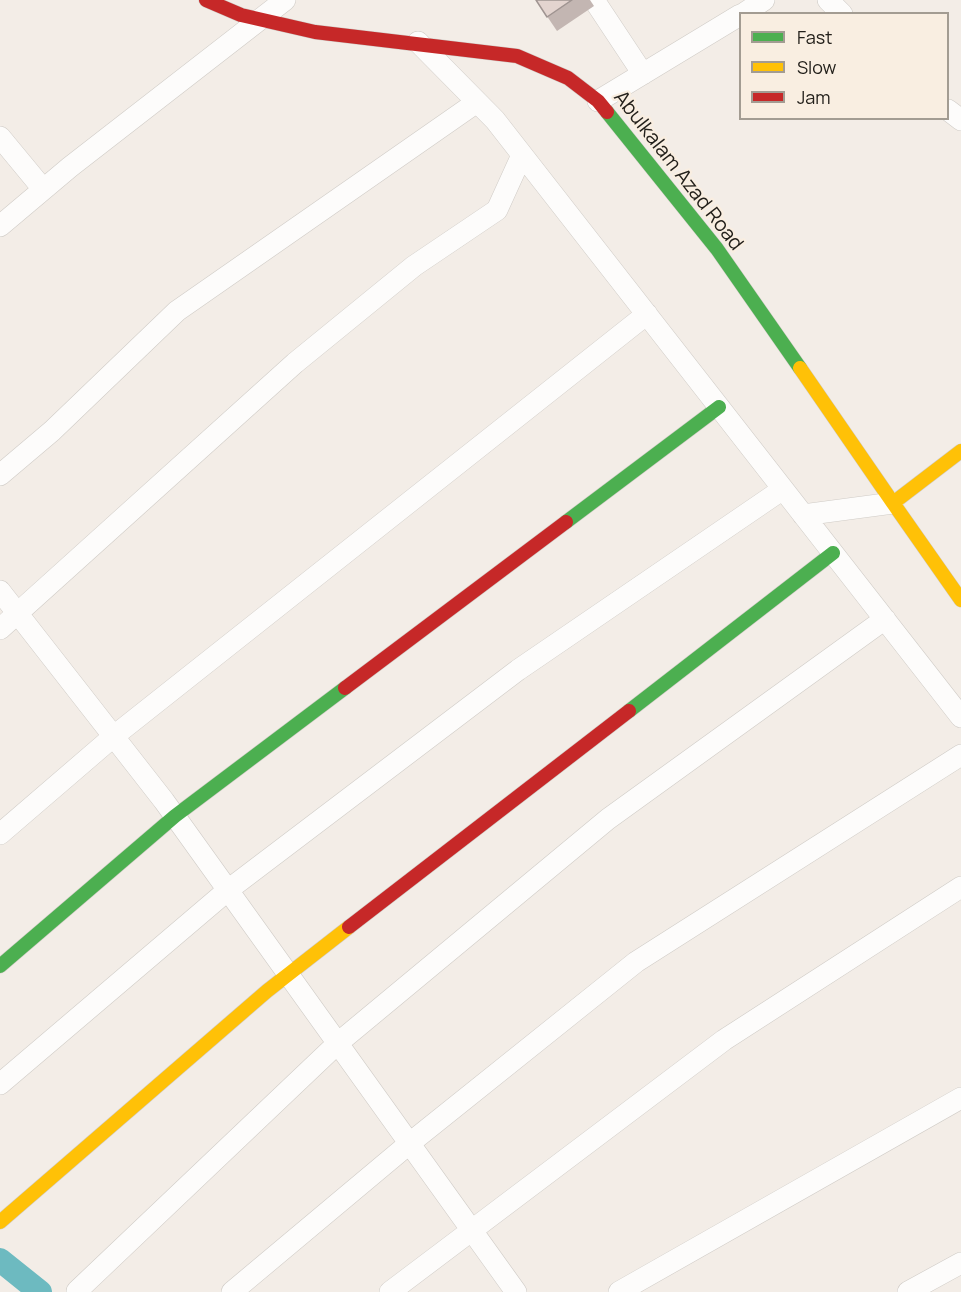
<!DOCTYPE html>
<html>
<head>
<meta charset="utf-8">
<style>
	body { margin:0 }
	#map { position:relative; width:961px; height:1292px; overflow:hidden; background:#f3ede7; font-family:Manrope,sans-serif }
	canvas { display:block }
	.legend { position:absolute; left:739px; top:12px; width:210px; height:108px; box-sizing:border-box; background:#f9eee1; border:2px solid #a39c92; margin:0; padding:8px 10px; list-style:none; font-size:18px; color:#23201b }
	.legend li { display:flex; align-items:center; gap:12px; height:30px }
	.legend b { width:30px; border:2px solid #a39c92 }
</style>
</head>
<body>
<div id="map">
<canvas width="961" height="1292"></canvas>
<ul class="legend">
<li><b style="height:8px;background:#4caf50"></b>Fast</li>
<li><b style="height:8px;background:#ffc107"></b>Slow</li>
<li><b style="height:8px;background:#c62828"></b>Jam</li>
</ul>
</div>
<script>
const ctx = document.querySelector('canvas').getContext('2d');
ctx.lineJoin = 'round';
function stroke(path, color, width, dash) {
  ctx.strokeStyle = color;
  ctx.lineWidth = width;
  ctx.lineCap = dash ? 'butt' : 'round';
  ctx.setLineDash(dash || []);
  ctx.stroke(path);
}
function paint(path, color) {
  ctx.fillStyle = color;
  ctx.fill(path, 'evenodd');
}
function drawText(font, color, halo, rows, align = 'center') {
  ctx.font = font + ' Manrope,sans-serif';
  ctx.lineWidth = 4.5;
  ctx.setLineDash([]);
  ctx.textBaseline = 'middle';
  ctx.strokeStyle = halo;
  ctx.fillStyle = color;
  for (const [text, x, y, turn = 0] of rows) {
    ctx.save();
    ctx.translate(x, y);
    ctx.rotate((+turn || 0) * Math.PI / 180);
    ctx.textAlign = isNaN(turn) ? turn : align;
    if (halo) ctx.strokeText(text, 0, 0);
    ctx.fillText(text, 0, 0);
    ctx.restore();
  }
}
stroke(new Path2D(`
	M0,1260L40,1292`), '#6dbac0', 24);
const street = new Path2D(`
	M594,0L643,74
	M828,0L842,14
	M743,14L764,0
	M418,42L495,120L961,717
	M598,101L740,15
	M948,110L961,120
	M0,137L43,189
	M0,226L70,167L285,0
	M0,475L52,431L177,311L477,102
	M803,515L893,503
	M0,591L164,801L516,1292
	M0,629L295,363L414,266L497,210L522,155
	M0,834L114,736L647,314
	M0,1084L228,890L518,670L783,489
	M77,1291L338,1043L608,819L885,619
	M232,1292L410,1143L636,962L961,755
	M390,1292L724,1040L961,887
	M619,1292L961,1098
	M908,1292L961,1263`);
const fast = new Path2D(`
	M607,112L717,249L800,368
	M566,522L719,407
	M629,711L833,553
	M0,966L175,816L345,688`);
const slow = new Path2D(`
	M800,368L893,503L961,451
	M893,503L961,600
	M0,1222L267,991L349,927`);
const jam = new Path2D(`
	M206,0L241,15L315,32L517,56L568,78L598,101L607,112
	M345,688L566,522
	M349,927L629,711`);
stroke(street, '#cfcbc6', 22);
stroke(fast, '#cfcbc6', 15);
stroke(slow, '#cfcbc6', 15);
stroke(jam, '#cfcbc6', 15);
stroke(street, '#fdfcfb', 21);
stroke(fast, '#4caf50', 14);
stroke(slow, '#ffc107', 14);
stroke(jam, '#c62828', 14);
paint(new Path2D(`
	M536,0H590L594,6L557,31Z`), '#c3b6b2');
const building = new Path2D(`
	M536,0H572L547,17Z`);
paint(building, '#e3d4cf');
stroke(building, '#9f9491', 1.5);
drawText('20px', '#23201b', '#f9eee1', [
	["Abulkalam Azad Road",678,171,52]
]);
</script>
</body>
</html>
